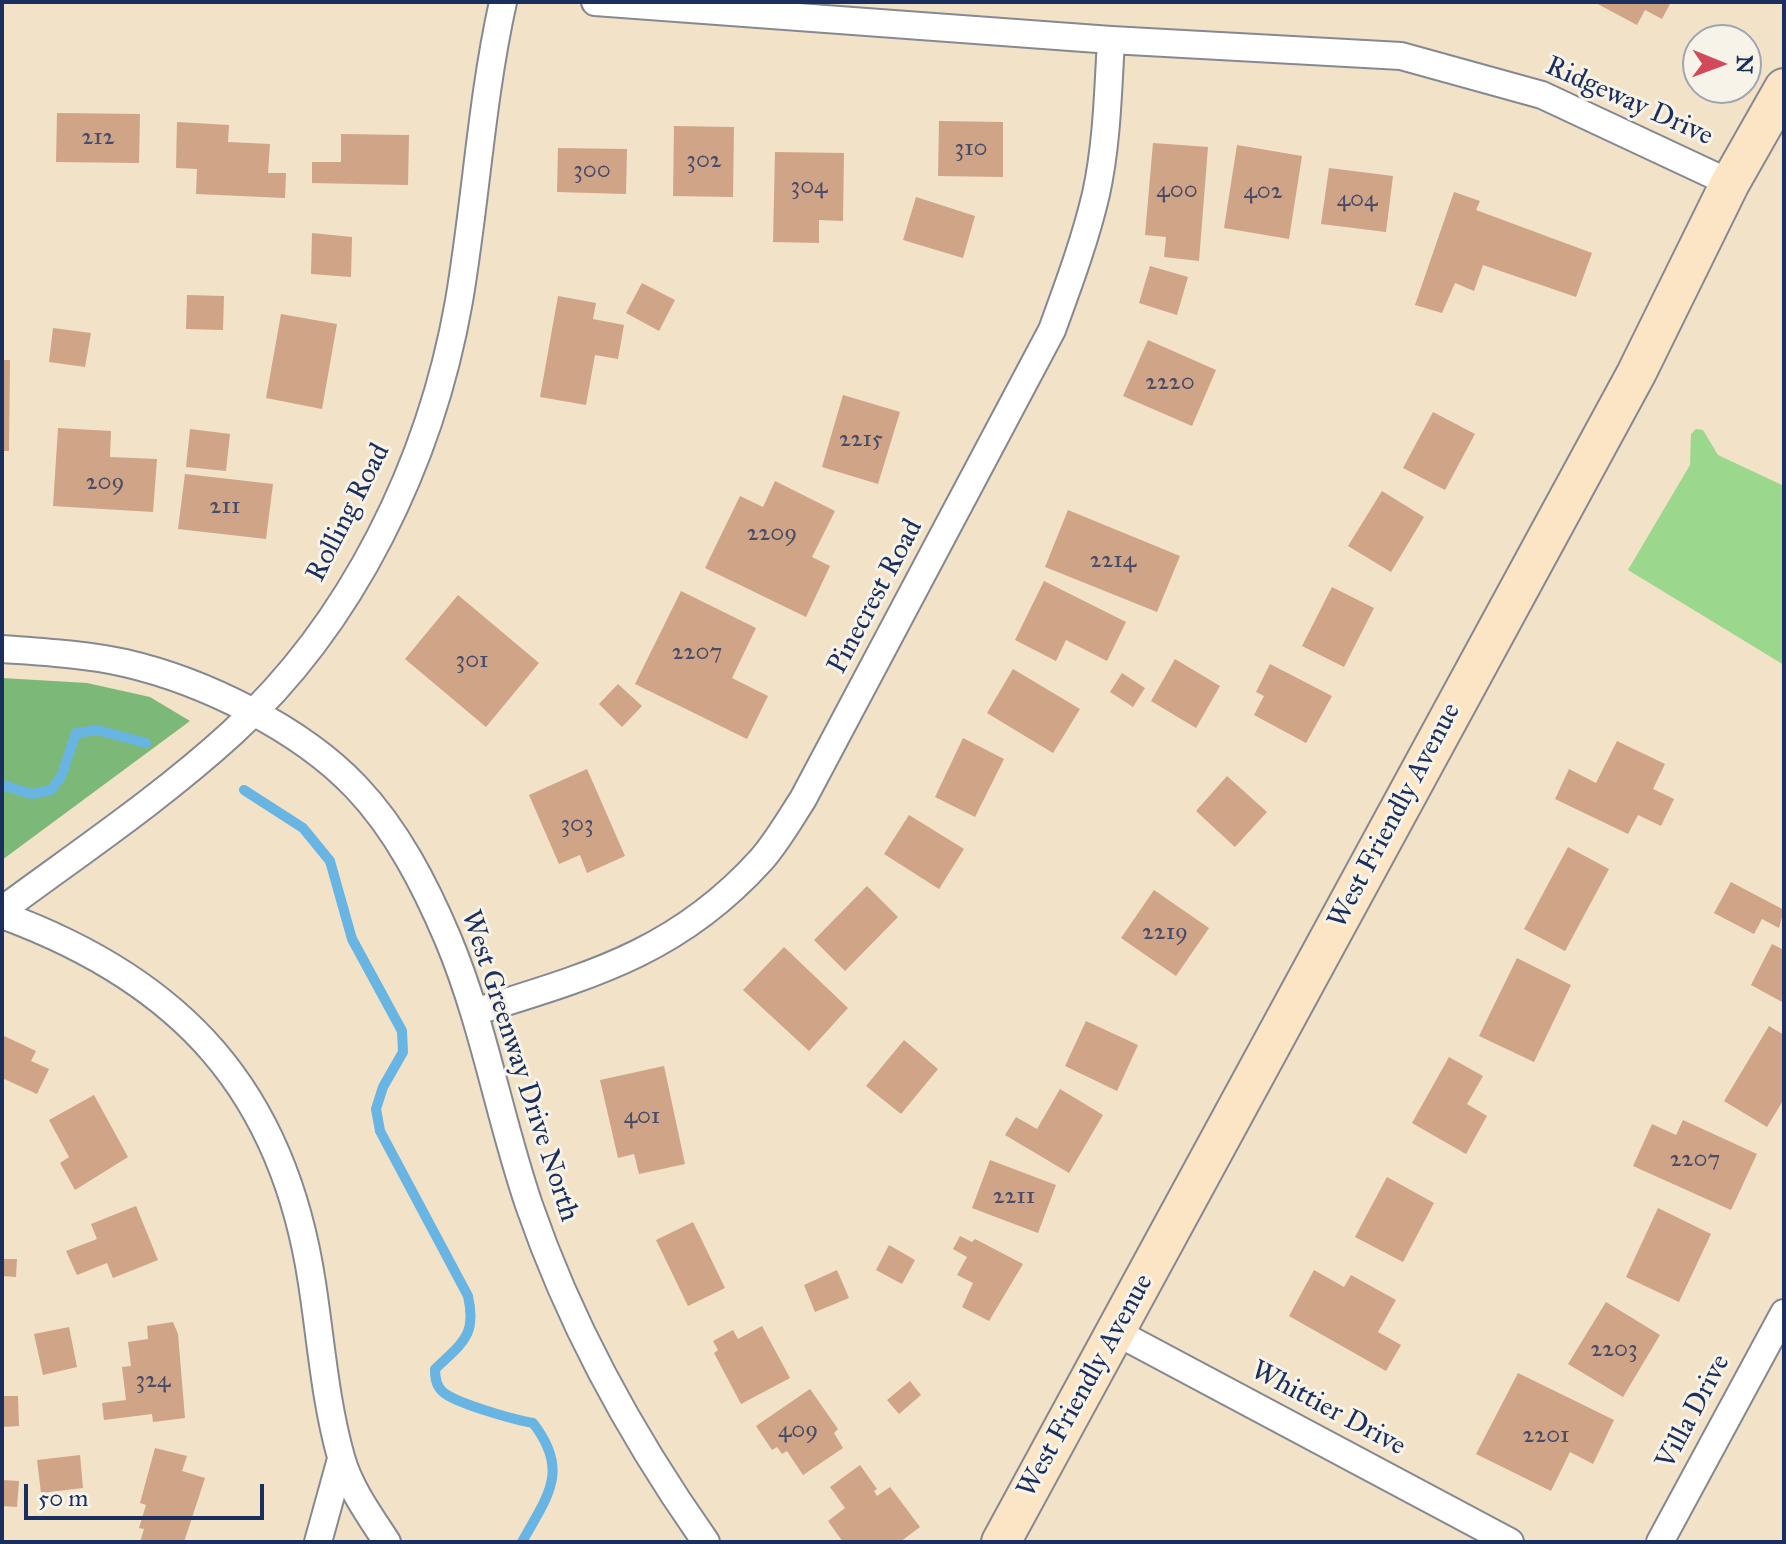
<!DOCTYPE html>
<html>
<head>
<meta charset="utf-8">
<style>
	body { margin:0 }
	#map { position:relative; width:1786px; height:1544px; overflow:hidden; background:#f2e2c7; font-family:"IM FELL Great Primer",serif }
	canvas { display:block }
	.frame { position:absolute; inset:0; border:4px solid #1b2f5e; pointer-events:none }
	.north { position:absolute; left:1682px; top:24px; width:80px; height:80px; box-sizing:border-box; background:#f7f3e8; border:2px solid #9fa5b1; border-radius:50%; rotate:91deg; font-size:22px; font-weight:700; line-height:32px; text-align:center; color:#1b2f5e }
	.north::after { content:''; display:block; margin:auto; width:28px; height:36px; background:#d1495b; clip-path:polygon(50% 0,100% 100%,50% 72%,0 100%) }
	.scale { position:absolute; left:24px; top:1484px; width:240px; height:36px; box-sizing:border-box; border:4px solid #1b2f5e; border-top:0; padding-left:10px; font-size:24px; line-height:28px; white-space:nowrap; color:#1b2f5e; -webkit-text-stroke:6px #f7f3e8; paint-order:stroke }
</style>
</head>
<body>
<div id="map">
<canvas width="1786" height="1544"></canvas>
<div class="frame"></div>
<div class="north">N</div>
<div class="scale">50 m</div>
</div>
<script>
const ctx = document.querySelector('canvas').getContext('2d');
ctx.lineJoin = 'round';
function paint(path, color) {
  ctx.fillStyle = color;
  ctx.fill(path, 'evenodd');
}
function stroke(path, color, width, dash) {
  ctx.strokeStyle = color;
  ctx.lineWidth = width;
  ctx.lineCap = dash ? 'butt' : 'round';
  ctx.setLineDash(dash || []);
  ctx.stroke(path);
}
function drawText(font, color, halo, rows, align = 'center') {
  ctx.font = font + ' "IM FELL Great Primer",serif';
  ctx.lineWidth = 6;
  ctx.setLineDash([]);
  ctx.textBaseline = 'middle';
  ctx.strokeStyle = halo;
  ctx.fillStyle = color;
  for (const [text, x, y, turn = 0] of rows) {
    ctx.save();
    ctx.translate(x, y);
    ctx.rotate((+turn || 0) * Math.PI / 180);
    ctx.textAlign = isNaN(turn) ? turn : align;
    if (halo) ctx.strokeText(text, 0, 0);
    ctx.fillText(text, 0, 0);
    ctx.restore();
  }
}
paint(new Path2D(`
	M1696,429L1703,430L1718,455L1784,486V665L1628,570L1690,465L1691,434Z`), '#9bd88d');
paint(new Path2D(`
	M2,678L87,683L150,697L190,721L2,860Z`), '#7cb878');
stroke(new Path2D(`
	M2,785L32,794L51,790L61,777L76,733L97,730L146,743
	M244,790L303,828L330,861L352,939L402,1031L403,1052L383,1087L376,1109L380,1131L468,1296C477,1336 462,1343 435,1369C435,1378 436,1386 443,1392C455,1403 515,1420 533,1423C570,1471 548,1495 522,1542`), '#68b4e2', 10);
paint(new Path2D(`
	M1594,2H1671L1662,19L1645,10L1637,25Z
	M57,113L140,114L139,163L56,162Z
	M939,121L1003,122V177L938,176Z
	M177,122L229,125L228,142L270,144L268,173H286L285,198L196,194L197,169L176,168Z
	M674,126L734,127L733,197L673,196Z
	M341,134L409,135L408,185L312,183V162H341Z
	M1153,143L1208,147L1199,261L1164,257L1166,237L1145,235Z
	M1237,145L1302,156L1289,239L1224,228Z
	M558,148L627,149L626,194L557,192Z
	M775,152L844,153L843,221L819,220V243L773,242Z
	M1329,168L1393,176L1386,232L1321,224Z
	M1454,192L1480,201L1476,210L1592,253L1576,297L1483,265L1474,291L1455,283L1442,313L1415,305Z
	M916,197L975,216L963,258L903,240Z
	M312,233L352,237L351,277L311,274Z
	M1150,266L1188,277L1177,315L1139,303Z
	M642,283L675,300L659,331L626,313Z
	M187,295L224,296L223,330L186,329Z
	M558,296L596,303L593,319L624,325L618,359L595,355L586,405L540,397Z
	M281,314L337,324L322,409L266,398Z
	M53,328L91,333L85,367L49,362Z
	M1148,340L1216,370L1192,426L1123,396Z
	M2,360H10L9,451H2Z
	M843,395L900,412L878,484L822,467Z
	M1433,412L1475,434L1445,490L1403,468Z
	M58,428L111,431L110,457L157,459L153,512L53,506Z
	M190,429L230,434L226,471L186,467Z
	M185,474L273,484L266,539L178,529Z
	M775,481L835,511L812,557L830,566L806,617L705,568L740,496L763,507Z
	M1382,491L1424,517L1391,572L1348,546Z
	M1068,510L1180,556L1157,612L1045,567Z
	M1044,581L1126,622L1107,661L1066,640L1056,661L1015,640Z
	M1332,587L1374,608L1344,667L1302,646Z
	M681,591L756,628L732,678L768,696L747,739L635,684Z
	M458,595L539,663L486,727L405,659Z
	M1175,659L1220,686L1196,728L1151,701Z
	M1270,664L1332,696L1306,743L1254,715L1264,696L1256,692Z
	M1013,669L1080,709L1053,753L987,713Z
	M1122,673L1145,688L1133,707L1110,692Z
	M618,684L642,706L622,727L599,704Z
	M963,738L1004,759L975,817L935,797Z
	M1617,741L1665,764L1653,789L1674,799L1661,826L1638,815L1628,834L1555,799L1569,769L1596,783Z
	M587,769L625,856L587,873L580,855L559,864L529,795Z
	M1227,776L1267,812L1235,847L1196,811Z
	M909,815L964,849L939,889L884,854Z
	M1568,847L1609,869L1565,951L1524,929Z
	M1731,882L1784,910L1779,928L1762,919L1754,934L1714,913Z
	M867,886L898,917L845,971L814,940Z
	M1154,890L1209,928L1176,976L1121,938Z
	M1772,944L1784,950V1003L1751,985Z
	M784,947L848,1008L809,1051L743,990Z
	M1517,958L1571,985L1534,1062L1479,1036Z
	M1086,1021L1138,1045L1117,1091L1065,1066Z
	M1769,1026L1784,1035V1099L1767,1127L1724,1101Z
	M2,1035L36,1051L31,1061L49,1069L37,1094L2,1078Z
	M904,1040L938,1069L901,1114L866,1086Z
	M1449,1057L1483,1076L1467,1104L1487,1116L1466,1154L1412,1123Z
	M664,1066L685,1164L639,1174L634,1154L618,1158L600,1080Z
	M1060,1089L1103,1115L1069,1173L1005,1135L1016,1117L1037,1129Z
	M94,1095L128,1157L75,1190L60,1163L69,1157L49,1120Z
	M1683,1120L1757,1154L1731,1210L1633,1166L1652,1124L1676,1135Z
	M990,1160L1056,1185L1038,1233L972,1208Z
	M1387,1177L1434,1203L1403,1262L1355,1237Z
	M136,1206L158,1260L113,1278L107,1263L77,1275L66,1251L97,1239L91,1224Z
	M1658,1208L1711,1234L1679,1302L1626,1277Z
	M693,1222L725,1288L688,1306L656,1240Z
	M960,1236L972,1242L975,1239L1023,1264L989,1321L962,1307L973,1283L957,1275L967,1257L953,1249Z
	M889,1245L915,1260L902,1284L876,1270Z
	M2,1259H17L16,1277L2,1276Z
	M837,1270L849,1298L815,1312L804,1285Z
	M1314,1270L1344,1287L1351,1275L1396,1300L1378,1332L1401,1345L1386,1371L1289,1316Z
	M1606,1302L1660,1335L1623,1397L1568,1364Z
	M173,1322L178,1334L185,1418L153,1422L152,1414L104,1420L102,1403L126,1400L122,1367L131,1366L128,1342L148,1339L147,1326Z
	M762,1326L790,1378L741,1404L714,1353L718,1350L713,1341L733,1330L738,1339Z
	M69,1327L77,1367L43,1375L34,1334Z
	M1518,1373L1614,1420L1593,1464L1570,1452L1551,1491L1476,1454Z
	M910,1381L921,1395L899,1414L887,1400Z
	M810,1389L838,1429L834,1433L843,1448L803,1475L787,1451L782,1454L777,1447L772,1450L756,1426Z
	M2,1396H18L19,1426L2,1427Z
	M155,1448L187,1456L182,1471L205,1478L184,1542H140L144,1529L139,1528L146,1505L140,1503Z
	M80,1455L83,1488L41,1493L37,1460Z
	M860,1465L877,1489L874,1491L877,1496L890,1487L920,1527L900,1542H843L828,1521L845,1508L830,1487Z
	M2,1480L19,1481L17,1507L2,1506Z`), '#d0a487');
const street = new Path2D(`
	M595,2L1111,40L1401,56L1542,95L1730,183
	M2,649C43,652 85,654 125,663C203,681 300,728 356,787C397,830 425,885 448,939C484,1025 499,1117 529,1205C571,1327 632,1437 706,1542
	M2,910C79,853 161,798 232,733C353,623 431,461 459,301C476,201 481,101 503,2
	M2,915C182,981 283,1091 312,1283C321,1341 325,1400 341,1457C349,1487 370,1516 387,1542
	M474,1012C589,976 677,953 761,860C777,842 790,819 803,799L1052,330C1068,286 1085,241 1096,194C1107,144 1108,91 1111,40
	M1116,1332L1510,1542
	M318,1542L341,1459
	M1660,1542L1784,1313`);
const secondary = new Path2D(`
	M1001,1542L1636,374L1730,183L1784,88`);
stroke(street, '#868892', 30);
stroke(secondary, '#868892', 42);
stroke(street, '#fff', 26);
stroke(secondary, '#fce5c4', 38);
drawText('24px', '#484c68', null, [
	["212",98,138],
	["310",971,149],
	["302",704,161],
	["300",592,171],
	["304",809,187],
	["400",1177,191],
	["402",1263,192],
	["404",1357,200],
	["2220",1170,383],
	["2215",861,440],
	["209",105,483],
	["211",225,507],
	["2209",772,534],
	["2214",1113,561],
	["2207",697,653],
	["301",472,661],
	["303",577,825],
	["2219",1165,933],
	["401",642,1117],
	["2207",1695,1160],
	["2211",1014,1197],
	["2203",1614,1350],
	["324",153,1381],
	["409",798,1431],
	["2201",1546,1436]
]);
drawText('28px', '#1b2f5e', '#f7f3e8', [
	["Ridgeway Drive",1629,102,24],
	["Rolling Road",349,513,-63],
	["Pinecrest Road",876,597,-62],
	["West Friendly Avenue",1395,816,-62],
	["West Greenway Drive North",519,1066,72],
	["West Friendly Avenue",1086,1386,-61],
	["Whittier Drive",1328,1409,28],
	["Villa Drive",1694,1412,-62]
]);
</script>
</body>
</html>
